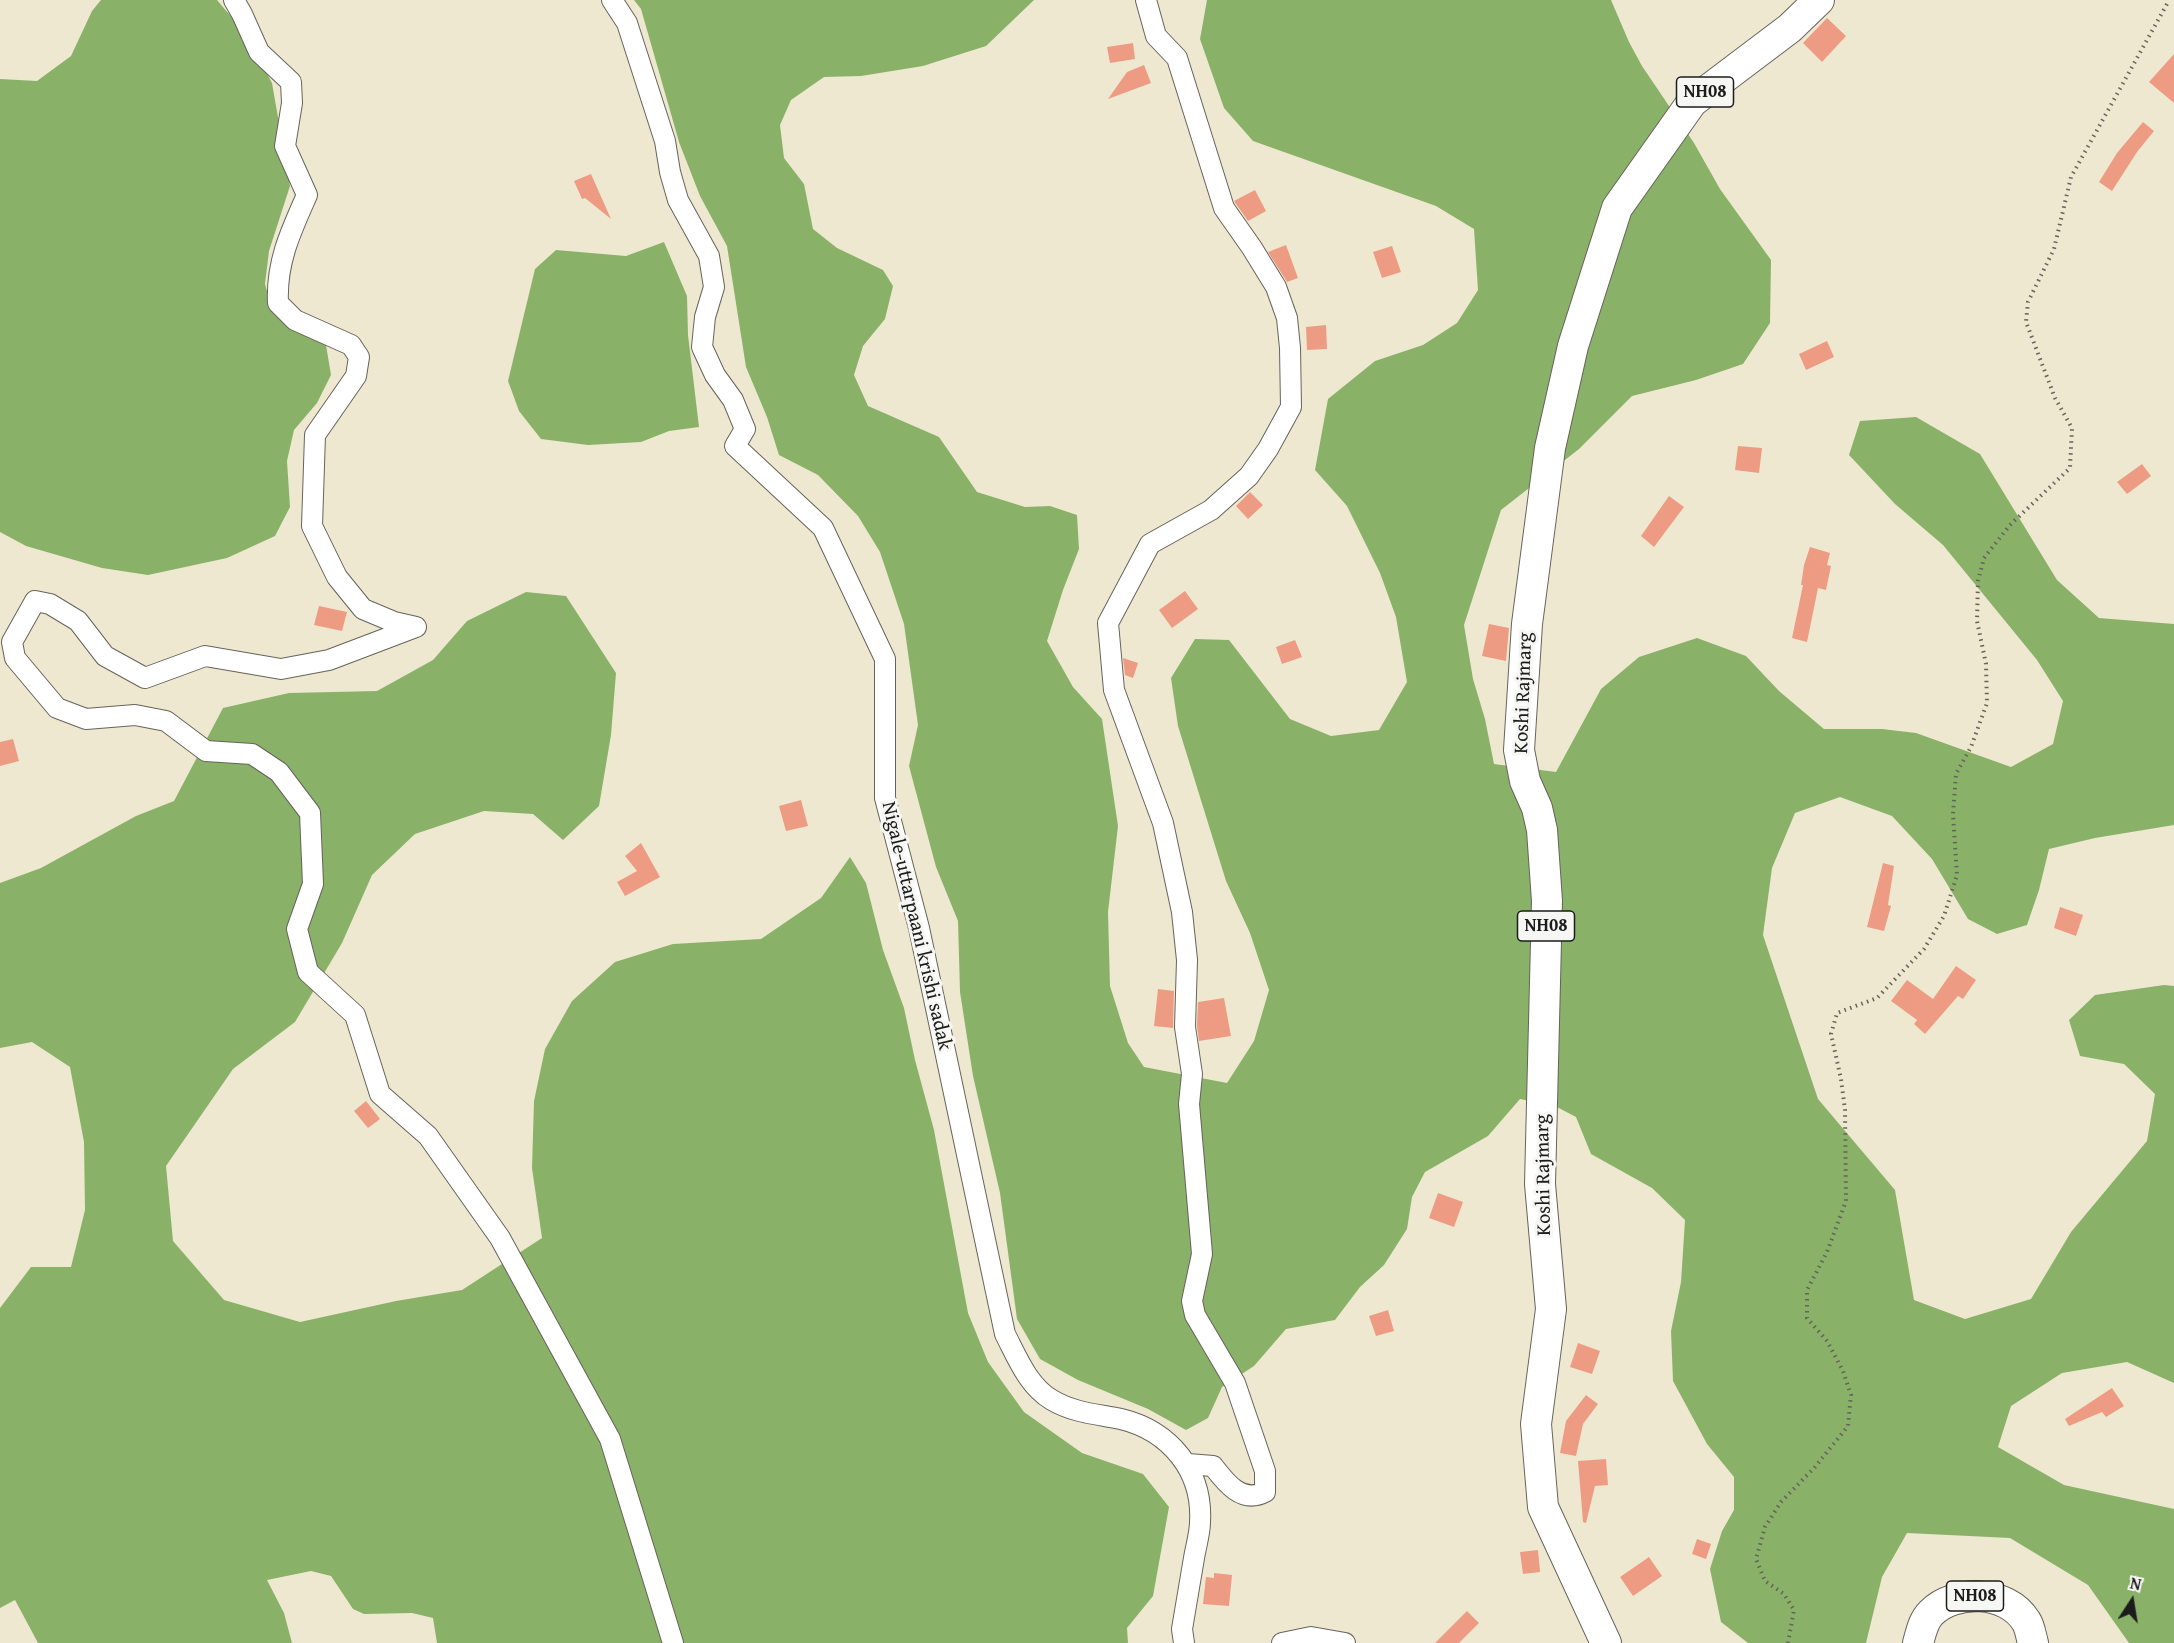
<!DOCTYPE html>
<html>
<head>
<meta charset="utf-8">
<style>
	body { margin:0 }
	#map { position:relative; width:2174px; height:1643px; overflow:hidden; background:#efe8d1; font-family:"Gentium Book Plus",serif }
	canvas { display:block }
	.north { position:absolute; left:2102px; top:1571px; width:60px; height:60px; -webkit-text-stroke:4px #f6f6f2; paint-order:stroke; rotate:12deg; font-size:16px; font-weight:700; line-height:24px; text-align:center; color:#1c1c1c }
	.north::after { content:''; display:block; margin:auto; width:21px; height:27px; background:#1c1c1c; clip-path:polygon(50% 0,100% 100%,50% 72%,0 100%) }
</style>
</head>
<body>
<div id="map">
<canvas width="2174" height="1643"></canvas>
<div class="north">N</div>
</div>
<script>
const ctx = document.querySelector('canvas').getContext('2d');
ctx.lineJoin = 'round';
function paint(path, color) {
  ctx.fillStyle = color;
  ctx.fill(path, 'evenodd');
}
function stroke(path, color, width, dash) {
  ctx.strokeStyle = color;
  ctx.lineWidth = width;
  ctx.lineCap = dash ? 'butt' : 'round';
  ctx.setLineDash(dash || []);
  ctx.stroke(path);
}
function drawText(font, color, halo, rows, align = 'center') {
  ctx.font = font + ' "Gentium Book Plus",serif';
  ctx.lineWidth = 6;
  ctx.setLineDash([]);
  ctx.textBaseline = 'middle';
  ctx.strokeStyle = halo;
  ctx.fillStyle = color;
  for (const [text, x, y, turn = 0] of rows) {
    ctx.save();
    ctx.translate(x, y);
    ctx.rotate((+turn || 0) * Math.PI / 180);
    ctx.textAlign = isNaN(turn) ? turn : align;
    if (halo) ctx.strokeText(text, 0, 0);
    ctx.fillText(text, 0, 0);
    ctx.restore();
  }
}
paint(new Path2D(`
	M101,0H217L245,33L272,83L290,186L269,251L265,284L270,302L326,345L331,375L317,403L294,430L287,461L290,507L275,536L227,558L148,575L102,568L26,546L0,532V79L37,81L71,56L92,11Z
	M634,0H1034L986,46L923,66L861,76L824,77L791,100L780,125L784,158L804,184L813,229L837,248L883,270L893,286L885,319L863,346L854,375L868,406L939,437L977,492L1025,507L1050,506L1077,515L1079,549L1063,590L1047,641L1073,687L1102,719L1118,826L1108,912L1110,986L1128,1043L1144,1067L1227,1083L1254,1041L1269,990L1250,933L1226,881L1178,726L1171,678L1195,639L1229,640L1290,719L1331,736L1379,730L1407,682L1396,617L1380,573L1347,506L1315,470L1328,399L1375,361L1423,345L1457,323L1478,290L1474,229L1436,206L1253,141L1224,108L1200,39L1207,0H1611L1629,42L1642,66L1694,143L1720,189L1771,260L1770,323L1743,364L1696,380L1632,396L1579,449L1501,510L1464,625L1473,679L1485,719L1494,764L1556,772L1601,689L1639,657L1697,638L1746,656L1779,691L1824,729H1882L1916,733L2011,767L2053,744L2063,701L2037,660L1943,545L1895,504L1849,455L1860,421L1916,417L1980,454L2057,580L2099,618L2174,624V825L2095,838L2049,849L2039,890L2027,925L1997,934L1968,919L1932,859L1892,816L1840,797L1795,813L1772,868L1763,935L1818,1099L1895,1190L1914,1300L1965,1319L2031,1299L2071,1232L2147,1141L2155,1094L2124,1064L2080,1056L2069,1020L2095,995L2164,985L2174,986V1383L2127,1362L2062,1373L2011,1406L1998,1447L2064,1485L2174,1509V1643H2129L2088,1585L2010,1538L1907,1533L1882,1577L1866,1643H1748L1721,1622L1710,1569L1722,1531L1734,1510V1477L1707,1444L1673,1381L1671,1331L1681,1282L1685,1220L1652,1188L1591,1154L1576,1117L1555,1106L1520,1099L1488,1136L1425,1172L1412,1197L1407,1229L1384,1265L1360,1287L1335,1320L1286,1329L1254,1366L1222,1387L1208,1418L1186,1430L1148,1409L1078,1380L1040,1359L1017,1319L1000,1193L973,1076L960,992L958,921L936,867L909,766L918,725L904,624L880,552L858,516L818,475L779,455L767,417L746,367L727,246L700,196L679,142L641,9Z
	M664,242L687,296L688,335L699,427L669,431L641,442L588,445L541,439L519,411L508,381L535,269L556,250L626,256Z
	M526,592L566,596L616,673L611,735L599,806L563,840L533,814L484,811L415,834L372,875L342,943L295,1022L233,1069L166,1166L173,1241L224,1300L300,1322L396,1301L462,1290L542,1238L532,1168L534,1101L545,1049L572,1001L615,962L673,944L761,939L821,898L850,857L866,883L883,950L904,1008L915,1060L934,1130L968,1313L988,1362L1024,1412L1082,1453L1143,1474L1169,1507L1153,1596L1127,1628L1128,1643H437L433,1618L412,1613L364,1614L353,1609L331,1576L311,1571L267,1580L284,1613L292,1643H38L15,1600L0,1608V1308L31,1267H71L85,1210L84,1142L70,1067L32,1042L0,1048V883L41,868L136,816L174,801L223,708L289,693L377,691L433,660L467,621Z`), '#89b268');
paint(new Path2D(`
	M1827,18L1846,36L1822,62L1803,43Z
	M1133,43L1135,59L1110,63L1107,47Z
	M2174,54V103L2149,82Z
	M1144,65L1151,83L1108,99L1127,72Z
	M2143,122L2154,131L2137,152L2112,191L2099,182L2117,153Z
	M591,174L611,219L585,198L582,199L574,181Z
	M1255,190L1266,211L1248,221L1234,201Z
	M1286,245L1298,278L1287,282L1268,252Z
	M1392,246L1401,272L1382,278L1373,252Z
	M1326,325L1327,349L1307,350L1306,327Z
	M1827,341L1834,357L1806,370L1799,354Z
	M1738,446L1762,448L1759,473L1735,470Z
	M2142,464L2151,476L2127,494L2117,482Z
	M1250,492L1263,505L1248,519L1236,506Z
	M1669,496L1684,507L1654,547L1641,536Z
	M1810,547L1830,553L1827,565L1831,566L1826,590L1818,588L1807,642L1792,638L1803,585H1801L1804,565Z
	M1185,591L1198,609L1172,628L1159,610Z
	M319,606L347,612L342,631L314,625Z
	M1489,624L1509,628L1506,661L1482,656Z
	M1295,640L1302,657L1282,664L1276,647Z
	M1123,658L1138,663L1133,678L1125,675Z
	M13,739L19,761L0,766V742Z
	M801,800L808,826L786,831L779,806Z
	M641,843L660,877L625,896L617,882L637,871L625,856Z
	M1883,863L1894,866L1888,905L1891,906L1884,931L1867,927Z
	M2060,907L2083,915L2076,936L2054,928Z
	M1956,966L1976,980L1963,999L1958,996L1925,1034L1914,1024L1917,1020L1891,1001L1907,980L1933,999Z
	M1158,989L1174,991L1173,1028L1154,1026Z
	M1224,998L1231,1036L1199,1041L1197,1026L1198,1002Z
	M366,1101L380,1119L368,1128L354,1111Z
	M1438,1193L1463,1202L1454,1227L1429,1218Z
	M1388,1310L1394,1331L1376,1336L1369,1316Z
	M1578,1343L1600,1351L1592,1374L1570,1367Z
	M2112,1388L2124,1406L2106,1417L2102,1412L2069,1426L2065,1419Z
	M1586,1395L1598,1404L1583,1424L1576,1456L1560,1453L1566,1421Z
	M1606,1459L1608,1485L1595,1486L1586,1523L1583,1522L1578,1461Z
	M1697,1539L1711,1544L1706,1559L1692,1554Z
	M1538,1550L1540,1572L1523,1574L1520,1552Z
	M1649,1557L1662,1576L1633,1596L1620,1577Z
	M1214,1573L1232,1575L1229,1606L1203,1604L1206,1577L1214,1578Z
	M1467,1611L1479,1623L1459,1643H1435Z`), '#ed9c83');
const minor = new Path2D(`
	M234,0L242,14L259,52L291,82L292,103L285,146L307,195C291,231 276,262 278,303L295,320L351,345L359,357L356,376L315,435L312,526L337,577L363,609L394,622L416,627
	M612,0L627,23L665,141L670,172L678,200L709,256L714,287L705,317L702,347L715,375L733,400L745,429L735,446L823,528L885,659V798L919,928L1005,1334C1017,1357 1028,1386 1052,1400C1074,1413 1097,1414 1121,1419C1170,1431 1203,1471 1200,1522C1200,1533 1196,1546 1194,1558C1190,1582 1186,1605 1182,1629L1184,1643
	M1146,0L1156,36L1177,58L1224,208L1252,248L1276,287L1287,318L1290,348L1291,407L1268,449L1249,476L1211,510L1150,544L1108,623L1114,690L1163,823L1182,912L1187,960L1185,1027L1192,1074L1189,1104L1202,1254L1192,1301L1195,1315L1235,1383L1265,1471V1492C1242,1504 1226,1483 1213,1466L1188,1464
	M416,627L329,660L281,669L205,656L145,678L105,656L78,621L50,604L35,601L12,642L15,658L57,708L86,719L135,715L166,721L206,751L252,754L279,772L310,813L313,884L297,929L308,972L355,1015L380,1094L428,1136L500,1238L610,1439L673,1643
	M1282,1643L1311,1637L1345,1643`);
const primary = new Path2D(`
	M1606,1643L1543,1507L1536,1424L1551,1309L1540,1184L1547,901L1542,830L1537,808L1525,781L1519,750L1527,624L1550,448L1573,346L1617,208L1692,102L1790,28L1819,0
	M1918,1643C1921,1633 1923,1621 1931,1613C1955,1589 2007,1590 2026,1621C2030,1627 2031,1636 2033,1643`);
stroke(minor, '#66635b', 22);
stroke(primary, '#66635b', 32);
stroke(new Path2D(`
	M1788,1643L1794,1610L1784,1594L1765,1581L1756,1559L1765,1527L1781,1502L1815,1467L1848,1426L1851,1395L1843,1371L1827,1341L1807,1318V1290L1827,1252L1846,1201L1845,1110L1841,1079L1831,1034L1837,1013L1877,998L1924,949L1944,916L1957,875L1953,814L1956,774L1971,747L1987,703L1986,664L1977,621L1978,581L1984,558L2010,525L2070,468L2072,428L2055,398L2026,322L2028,302L2054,249L2071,177L2167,4`), '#66635b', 4, [1.5, 4.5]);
stroke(minor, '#fff', 20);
stroke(primary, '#fff', 30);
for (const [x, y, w] of [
	[1705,92,57],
	[1546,926,57],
	[1975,1596,57]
]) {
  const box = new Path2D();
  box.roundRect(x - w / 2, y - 15, w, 30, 4.5);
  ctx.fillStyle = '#f6f6f2';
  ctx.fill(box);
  stroke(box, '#1c1c1c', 1.5);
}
drawText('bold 18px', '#1c1c1c', null, [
	["NH08",1705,92],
	["NH08",1546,926],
	["NH08",1975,1596]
]);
drawText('20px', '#1c1c1c', '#f6f6f2', [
	["Koshi Rajmarg",1524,693,-88],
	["Nigale-uttarpaani krishi sadak",916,926,77],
	["Koshi Rajmarg",1544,1175,-91]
]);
</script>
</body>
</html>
